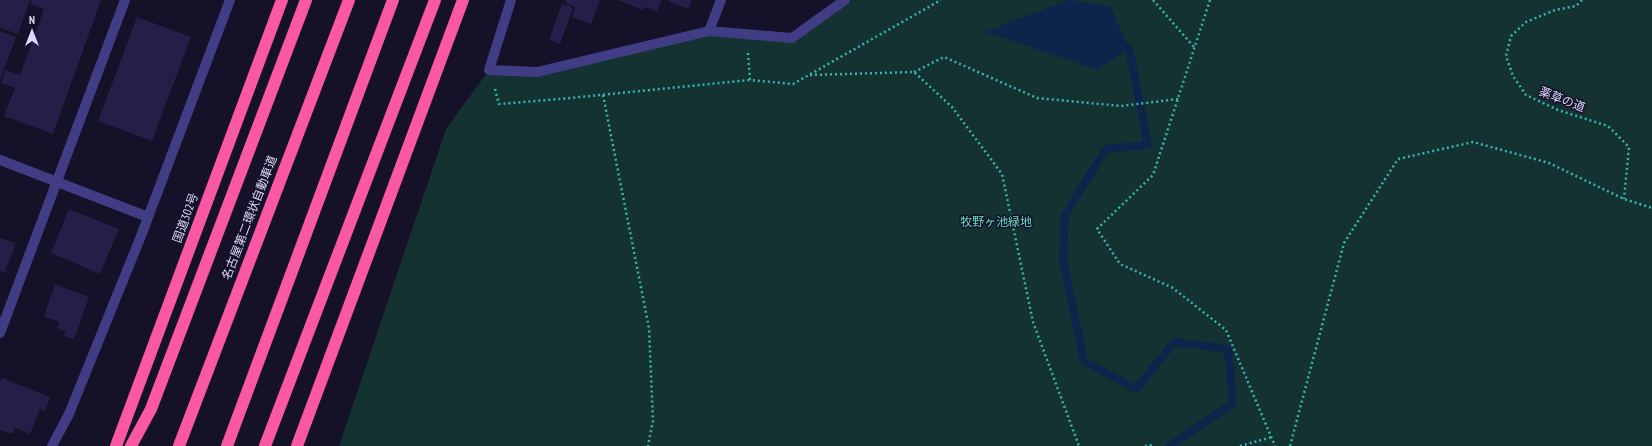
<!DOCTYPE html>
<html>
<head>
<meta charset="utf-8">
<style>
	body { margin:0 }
	#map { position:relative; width:1652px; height:446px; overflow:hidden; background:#151128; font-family:"PT Sans Narrow",sans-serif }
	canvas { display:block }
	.north { position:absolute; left:12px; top:12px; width:40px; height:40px; -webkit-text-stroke:3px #151128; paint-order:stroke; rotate:0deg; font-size:11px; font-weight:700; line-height:16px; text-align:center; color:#ddd9fe }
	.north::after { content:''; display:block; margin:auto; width:14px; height:18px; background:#ddd9fe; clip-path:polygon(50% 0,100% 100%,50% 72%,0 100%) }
</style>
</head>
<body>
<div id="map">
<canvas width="1652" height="446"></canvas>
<div class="north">N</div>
</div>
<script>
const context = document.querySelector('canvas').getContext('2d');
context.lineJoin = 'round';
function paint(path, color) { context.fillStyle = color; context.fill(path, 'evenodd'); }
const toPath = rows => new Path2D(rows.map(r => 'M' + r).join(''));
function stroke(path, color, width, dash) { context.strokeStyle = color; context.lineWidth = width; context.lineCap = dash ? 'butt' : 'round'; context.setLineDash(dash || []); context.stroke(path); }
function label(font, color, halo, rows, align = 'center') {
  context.font = font + ' "PT Sans Narrow","Noto Sans JP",sans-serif'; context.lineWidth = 3; context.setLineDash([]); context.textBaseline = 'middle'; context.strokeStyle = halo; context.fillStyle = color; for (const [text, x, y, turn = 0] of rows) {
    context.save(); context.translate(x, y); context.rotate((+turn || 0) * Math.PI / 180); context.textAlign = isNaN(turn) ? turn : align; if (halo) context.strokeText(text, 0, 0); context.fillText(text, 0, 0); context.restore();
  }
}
const green = toPath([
	[845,0,1652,0,1652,446,339,446,446,129,489,70,537,72,709,31,792,38]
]);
const water = toPath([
	[1068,0,1110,6,1129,48,1098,70,985,32]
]);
const stream = toPath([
	[1129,48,1148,145,1106,149,1065,215,1063,260,1084,361,1136,389,1174,342,1228,349,1233,403,1170,446]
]);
const building = toPath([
	[0,0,30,0,18,34,0,28],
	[32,0,101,0,53,134,4,116,15,88,1,83,5,70,20,75,44,9,30,4],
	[566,0,600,0,591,24,572,17,575,7,565,3],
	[618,0,662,0,657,12,645,7,643,10],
	[669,0,692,0,688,9,669,2],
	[562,3,573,8,560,44,549,40],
	[137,17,191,37,152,141,98,121],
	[0,31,16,37,0,80],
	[69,209,119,229,100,274,51,253],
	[0,238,16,243,5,272,0,271],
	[55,284,89,297,74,339,64,336,66,332,57,328,59,322,44,316],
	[2,378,50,397,45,411,40,409,30,434,15,428,12,434,0,430,0,382]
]);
const path = toPath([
	[1153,0,1194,47],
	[1210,0,1153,175,1097,229,1120,264,1173,288,1226,330,1275,446],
	[1582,0,1576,6,1555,10,1526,22,1511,36,1506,56,1513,76,1526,95,1558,110,1608,126,1629,147,1624,199],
	[748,53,750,80,793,84,941,0],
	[914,72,944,57,1037,98,1121,106,1178,99],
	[810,75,914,72,952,107,1002,174,1033,322,1079,446],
	[495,89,499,104,571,98,750,80],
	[603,95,649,328,653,421,648,446],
	[1145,446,1150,445,1152,446],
	[1240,446,1272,437],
	[1290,446,1344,243,1398,159,1473,142,1549,163,1624,199,1652,208]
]);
const street = toPath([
	[511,0,489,70,537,72,709,31,792,38,845,0],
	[709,31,721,0],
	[0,160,148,217],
	[0,333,125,0],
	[52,446,69,414,141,236,230,0]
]);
const highway = toPath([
	[116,446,282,0],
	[131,446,151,409,306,0],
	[179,446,349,0],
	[227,446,393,0],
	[265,446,435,0],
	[297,446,463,0]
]);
const streetNames = [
	["薬草の道",1562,100,21],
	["国道302号",186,218,-70],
	["名古屋第二環状自動車道",250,218,-69]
];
const parkNames = [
	["牧野ヶ池緑地",996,223]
];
paint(green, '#143231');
paint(water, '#0e244a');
stroke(stream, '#0e244a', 8);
paint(building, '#261d48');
stroke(path, '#34b7af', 2.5, [2, 3]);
stroke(street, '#403d85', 10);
stroke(highway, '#fa57a5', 12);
label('12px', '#ddd9fe', '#151128', streetNames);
label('12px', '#66ddbf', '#151128', parkNames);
</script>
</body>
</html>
